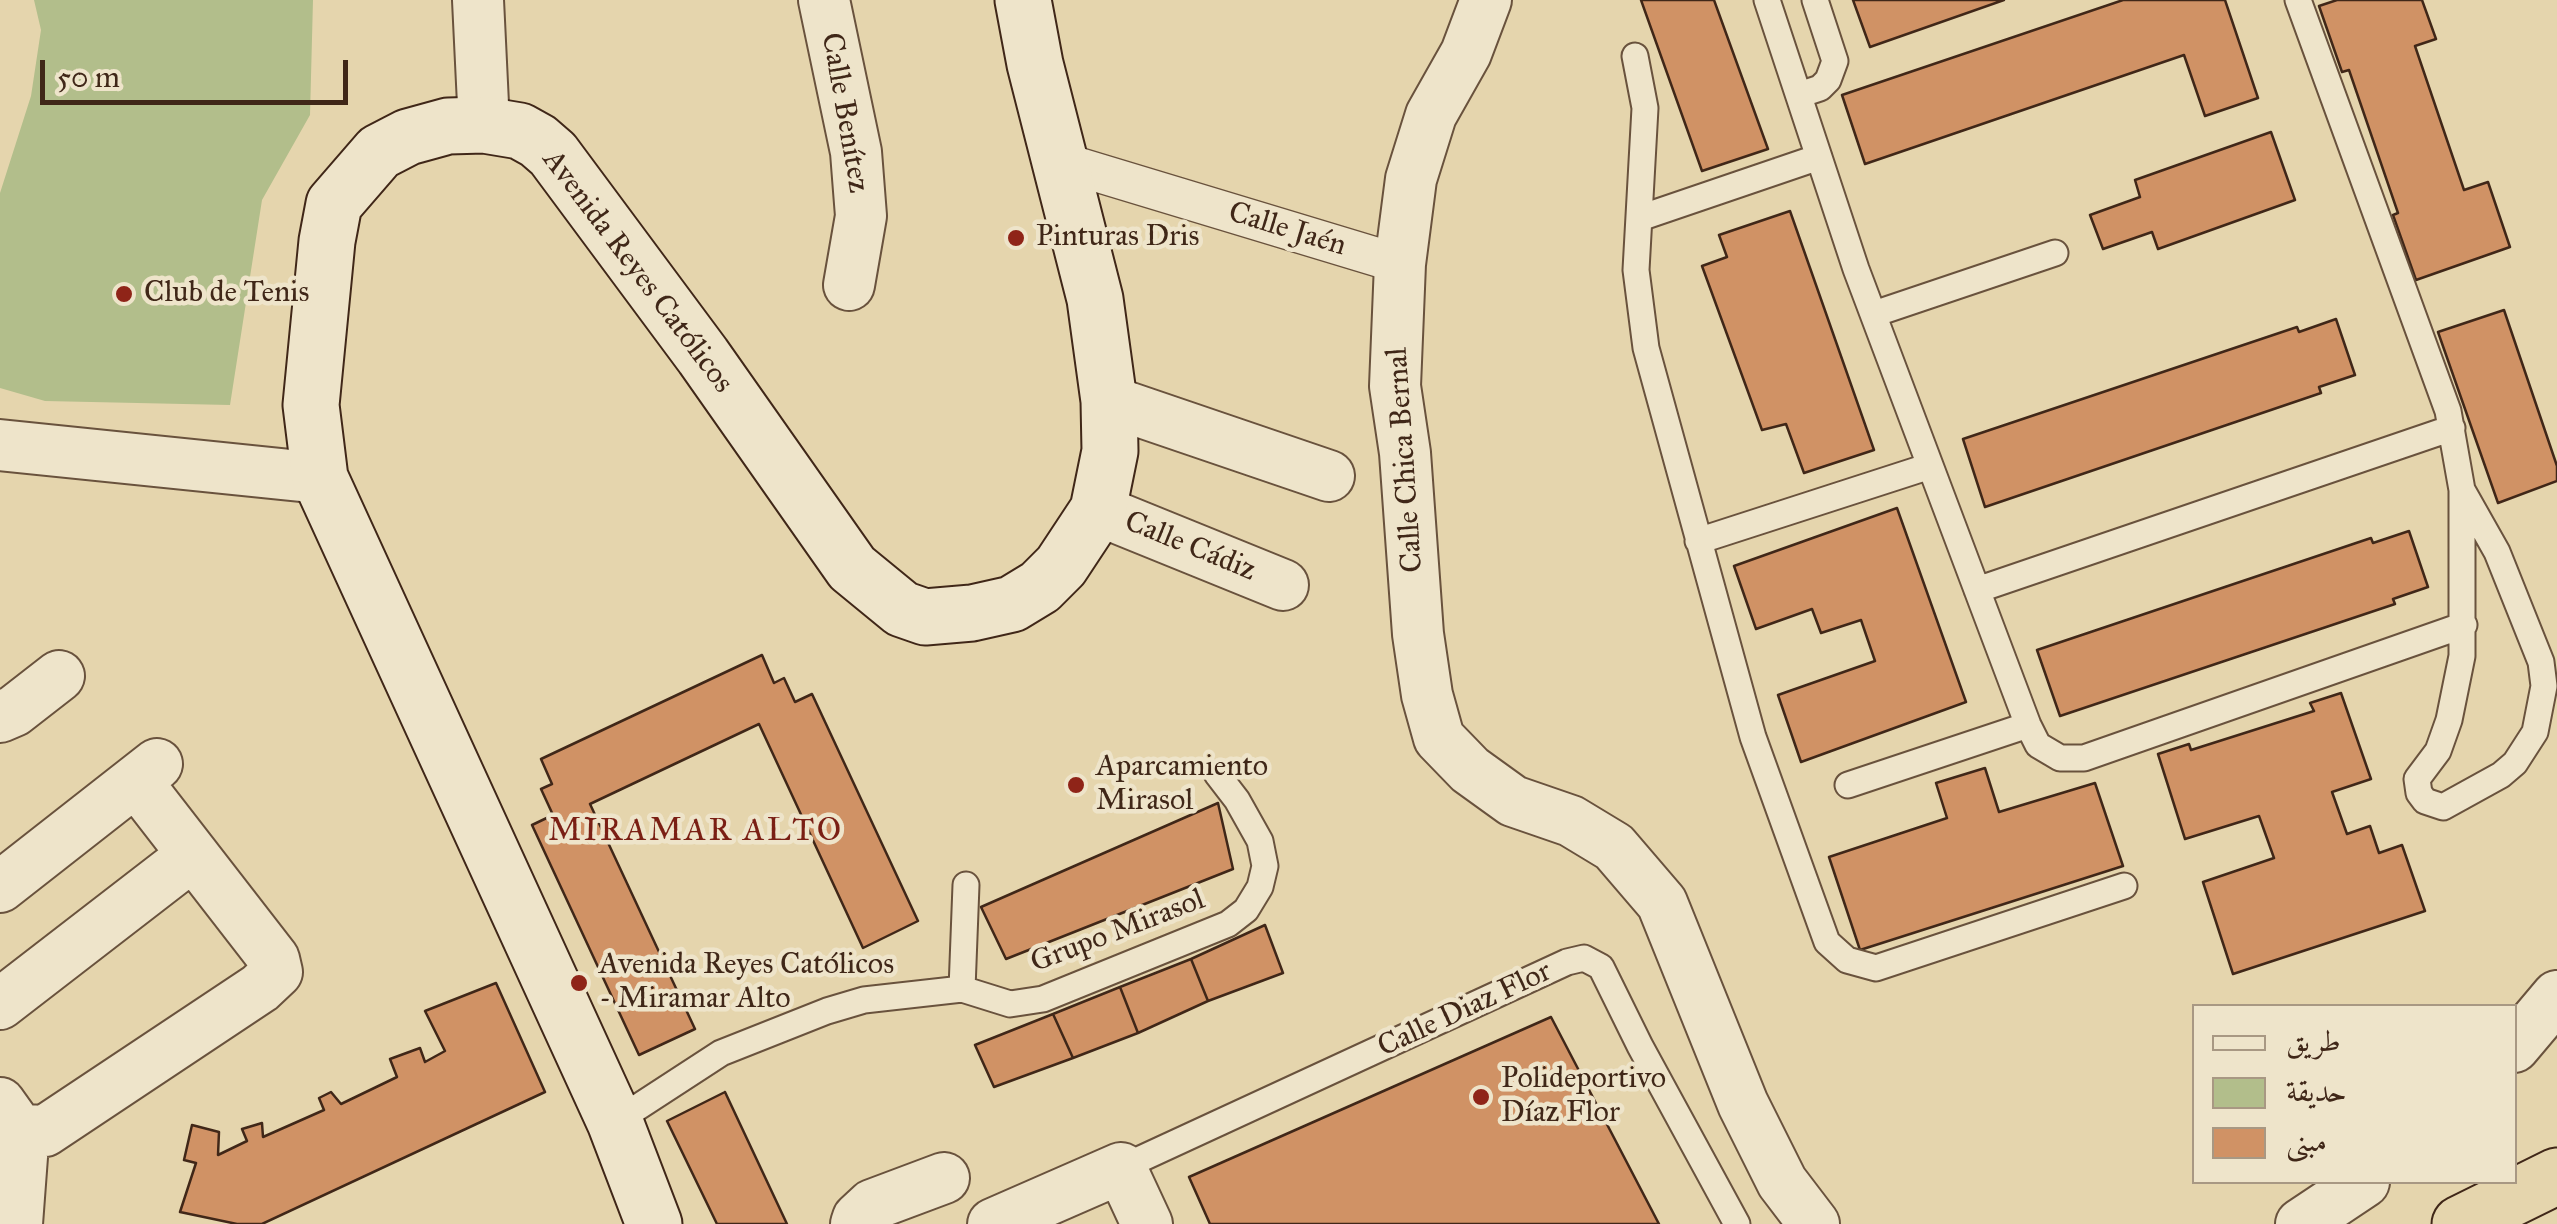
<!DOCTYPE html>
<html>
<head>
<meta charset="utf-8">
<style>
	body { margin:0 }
	#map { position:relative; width:2557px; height:1224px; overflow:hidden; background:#e5d5ad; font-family:"IM FELL Great Primer",Amiri,serif }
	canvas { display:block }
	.legend { position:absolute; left:2192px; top:1004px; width:325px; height:180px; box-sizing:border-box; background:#eee4ca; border:2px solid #a89883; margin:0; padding:12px 18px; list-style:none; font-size:30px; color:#402718 }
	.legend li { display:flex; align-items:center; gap:20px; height:50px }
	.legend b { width:50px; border:2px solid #a89883 }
	.scale { position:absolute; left:40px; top:60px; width:308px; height:45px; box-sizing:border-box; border:5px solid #402718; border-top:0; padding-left:12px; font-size:30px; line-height:35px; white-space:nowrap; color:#402718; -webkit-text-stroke:8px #eee4ca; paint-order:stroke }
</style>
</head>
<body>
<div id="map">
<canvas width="2557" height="1224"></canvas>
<ul class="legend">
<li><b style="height:12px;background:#eee4ca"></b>طريق</li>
<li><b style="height:28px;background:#b2be8b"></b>حديقة</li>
<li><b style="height:28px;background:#d09265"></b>مبنى</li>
</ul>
<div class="scale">50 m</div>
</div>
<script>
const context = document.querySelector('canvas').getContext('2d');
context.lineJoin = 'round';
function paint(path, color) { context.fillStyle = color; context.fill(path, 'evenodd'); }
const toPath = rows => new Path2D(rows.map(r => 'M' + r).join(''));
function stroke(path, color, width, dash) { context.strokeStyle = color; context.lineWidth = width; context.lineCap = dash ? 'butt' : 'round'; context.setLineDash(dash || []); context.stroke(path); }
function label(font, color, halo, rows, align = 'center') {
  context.font = font + ' "IM FELL Great Primer",serif'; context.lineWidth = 9; context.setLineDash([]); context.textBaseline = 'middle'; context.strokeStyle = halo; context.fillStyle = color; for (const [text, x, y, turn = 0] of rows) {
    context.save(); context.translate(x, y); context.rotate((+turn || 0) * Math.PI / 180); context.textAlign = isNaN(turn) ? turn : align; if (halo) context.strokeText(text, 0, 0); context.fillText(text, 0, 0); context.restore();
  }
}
const green = toPath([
	[34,0,313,0,310,115,262,200,230,405,45,401,0,388,0,193,31,96,41,30]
]);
const building = toPath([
	[1641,0,1714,0,1768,149,1702,171,1641,0],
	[1853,0,2004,0,1870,47,1853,0],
	[2123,0,2225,0,2258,98,2205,116,2184,55,1865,164,1842,95,2123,0],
	[2337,0,2422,0,2436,39,2415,46,2464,190,2488,182,2510,247,2416,280,2393,215,2398,213,2349,70,2342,72,2319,6,2337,0],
	[2271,132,2295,200,2158,249,2152,232,2103,249,2090,215,2140,197,2135,180,2271,132],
	[1790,211,1874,450,1804,473,1786,424,1762,430,1702,266,1727,257,1719,235,1790,211],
	[2504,310,2557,466,2557,481,2498,503,2438,332,2504,310],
	[2336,319,2355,375,2319,387,2321,393,1985,507,1963,439,2297,327,2299,332,2336,319],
	[1897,508,1966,702,1801,762,1778,695,1875,661,1861,620,1821,633,1812,609,1756,629,1734,566,1897,508],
	[2409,531,2428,587,2393,599,2395,604,2060,716,2037,650,2371,538,2373,543,2409,531],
	[762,655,774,683,784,678,795,702,812,694,918,921,863,948,759,724,590,804,695,1029,639,1055,532,825,553,815,541,789,552,784,541,759,762,655],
	[2341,693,2371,779,2332,792,2347,834,2370,826,2379,853,2402,845,2425,911,2233,974,2203,882,2274,858,2259,816,2185,839,2158,754,2189,744,2191,750,2314,711,2310,703,2341,693],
	[1985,768,1999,812,2095,783,2123,866,1860,950,1829,857,1947,818,1936,783,1985,768],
	[1218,803,1233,869,1006,959,981,907,1218,803],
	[1265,925,1283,973,1208,1001,1191,959,1265,925],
	[1191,959,1208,1001,1138,1033,1120,987,1191,959],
	[496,983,545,1092,262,1224,237,1224,180,1212,196,1163,184,1160,192,1125,219,1132,218,1155,247,1141,242,1129,262,1123,263,1137,324,1110,319,1098,331,1092,341,1104,397,1077,390,1059,420,1048,425,1062,445,1051,425,1011,496,983],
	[1120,987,1138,1033,1073,1058,1053,1014,1120,987],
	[1053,1014,1073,1058,994,1087,975,1045,1053,1014],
	[1551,1017,1659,1224,1210,1224,1189,1177,1551,1017],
	[725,1092,787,1224,717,1224,667,1121,725,1092]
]);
const service = toPath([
	[1767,0,1856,269,2028,725,2038,745,2060,758,2084,758,2464,625],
	[2298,0,2448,411,2462,490],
	[1635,56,1645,108,1636,270,1646,348,1753,737,1827,942,1847,960,1876,968,2124,886],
	[1799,95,1820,88,1828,80,1835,61,1815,0],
	[1640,218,1819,157],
	[1874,314,2055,253],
	[2462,490,2497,552,2541,662,2544,686,2535,732,2515,763,2501,775,2443,807,2425,801,2419,793,2417,779,2438,751,2449,720,2462,656,2462,490],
	[1698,541,1930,466],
	[1977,590,2452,428],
	[1848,785,2028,725],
	[966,885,962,989,1010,1004,1043,999,1228,924,1246,910,1260,887,1265,866,1260,841,1237,800,1217,774],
	[615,1122,721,1053,827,1011,864,1000,962,989],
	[1121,1168,1567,962,1584,958,1601,967,1640,1046,1737,1224]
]);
const pedestrian = toPath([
	[1059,161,1400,264]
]);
const minor = toPath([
	[478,0,484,125],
	[824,0,856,152,861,216,849,285],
	[1486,0,1466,53,1431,115,1411,179,1400,264,1395,386,1405,453,1418,634,1427,695,1439,738,1470,770,1513,801,1571,821,1614,847,1662,903,1743,1104,1782,1182,1814,1224],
	[1109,401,1329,476],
	[0,445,320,478],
	[1098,510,1283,585],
	[0,717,14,711,59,676],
	[0,887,157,764],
	[0,1004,193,855],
	[2514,1047,2557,996],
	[0,1103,15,1124,24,1130,45,1131,260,988,277,972,274,959,136,781],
	[17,1224,24,1130],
	[856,1224,858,1218,872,1205,944,1178],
	[993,1224,1121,1168,1147,1224],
	[2301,1224,2364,1182]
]);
const secondary = toPath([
	[654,1224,615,1122,320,478,311,405,327,241,334,204,379,152,408,137,448,126,484,125,520,131,538,141,553,154,703,356,852,568,902,609,925,617,972,613,1012,604,1040,587,1061,566,1098,510,1110,451,1109,401,1095,299,1035,64,1023,0]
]);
const trunk = toPath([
	[2460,1224,2557,1176]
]);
const markers = [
	[1016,238,10,"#8f2418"],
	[124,294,10,"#8f2418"],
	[1076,785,10,"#8f2418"],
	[579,983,10,"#8f2418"],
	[1481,1097,10,"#8f2418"]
];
const streetNames = [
	["Calle Benítez",844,113,80],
	["Calle Jaén",1287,230,17],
	["Avenida Reyes Católicos",637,272,53],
	["Calle Chica Bernal",1406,460,-94],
	["Calle Cádiz",1190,547,22],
	["Grupo Mirasol",1118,932,-21],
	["Calle Diaz Flor",1465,1010,-25]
];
const poiNames = [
	["Pinturas Dris",1036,238],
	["Club de Tenis",144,294],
	["Aparcamiento",1096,768],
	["Mirasol",1096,802],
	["Avenida Reyes Católicos",599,966],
	["- Miramar Alto",599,1000],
	["Polideportivo",1501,1080],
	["Díaz Flor",1501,1114]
];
const neighbourhoodNames = [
	["MIRAMAR ALTO",696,832]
];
paint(green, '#b2be8b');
paint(building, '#d09265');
stroke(building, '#402718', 2.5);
stroke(service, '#69523d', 29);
stroke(pedestrian, '#69523d', 41);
stroke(minor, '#69523d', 54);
stroke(secondary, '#402718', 59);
stroke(trunk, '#402718', 59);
stroke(service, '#eee4ca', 25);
stroke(pedestrian, '#eee4ca', 38);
stroke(minor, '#eee4ca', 50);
stroke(secondary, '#eee4ca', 55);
stroke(trunk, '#e5d5ad', 55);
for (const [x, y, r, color] of markers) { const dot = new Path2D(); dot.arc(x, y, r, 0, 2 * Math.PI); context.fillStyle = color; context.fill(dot); stroke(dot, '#eee4ca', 4); }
label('30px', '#402718', '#eee4ca', streetNames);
label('30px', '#402718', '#eee4ca', poiNames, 'left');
context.letterSpacing = '2.5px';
label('32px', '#7a1f14', '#eee4ca', neighbourhoodNames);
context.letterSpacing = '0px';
</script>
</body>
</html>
